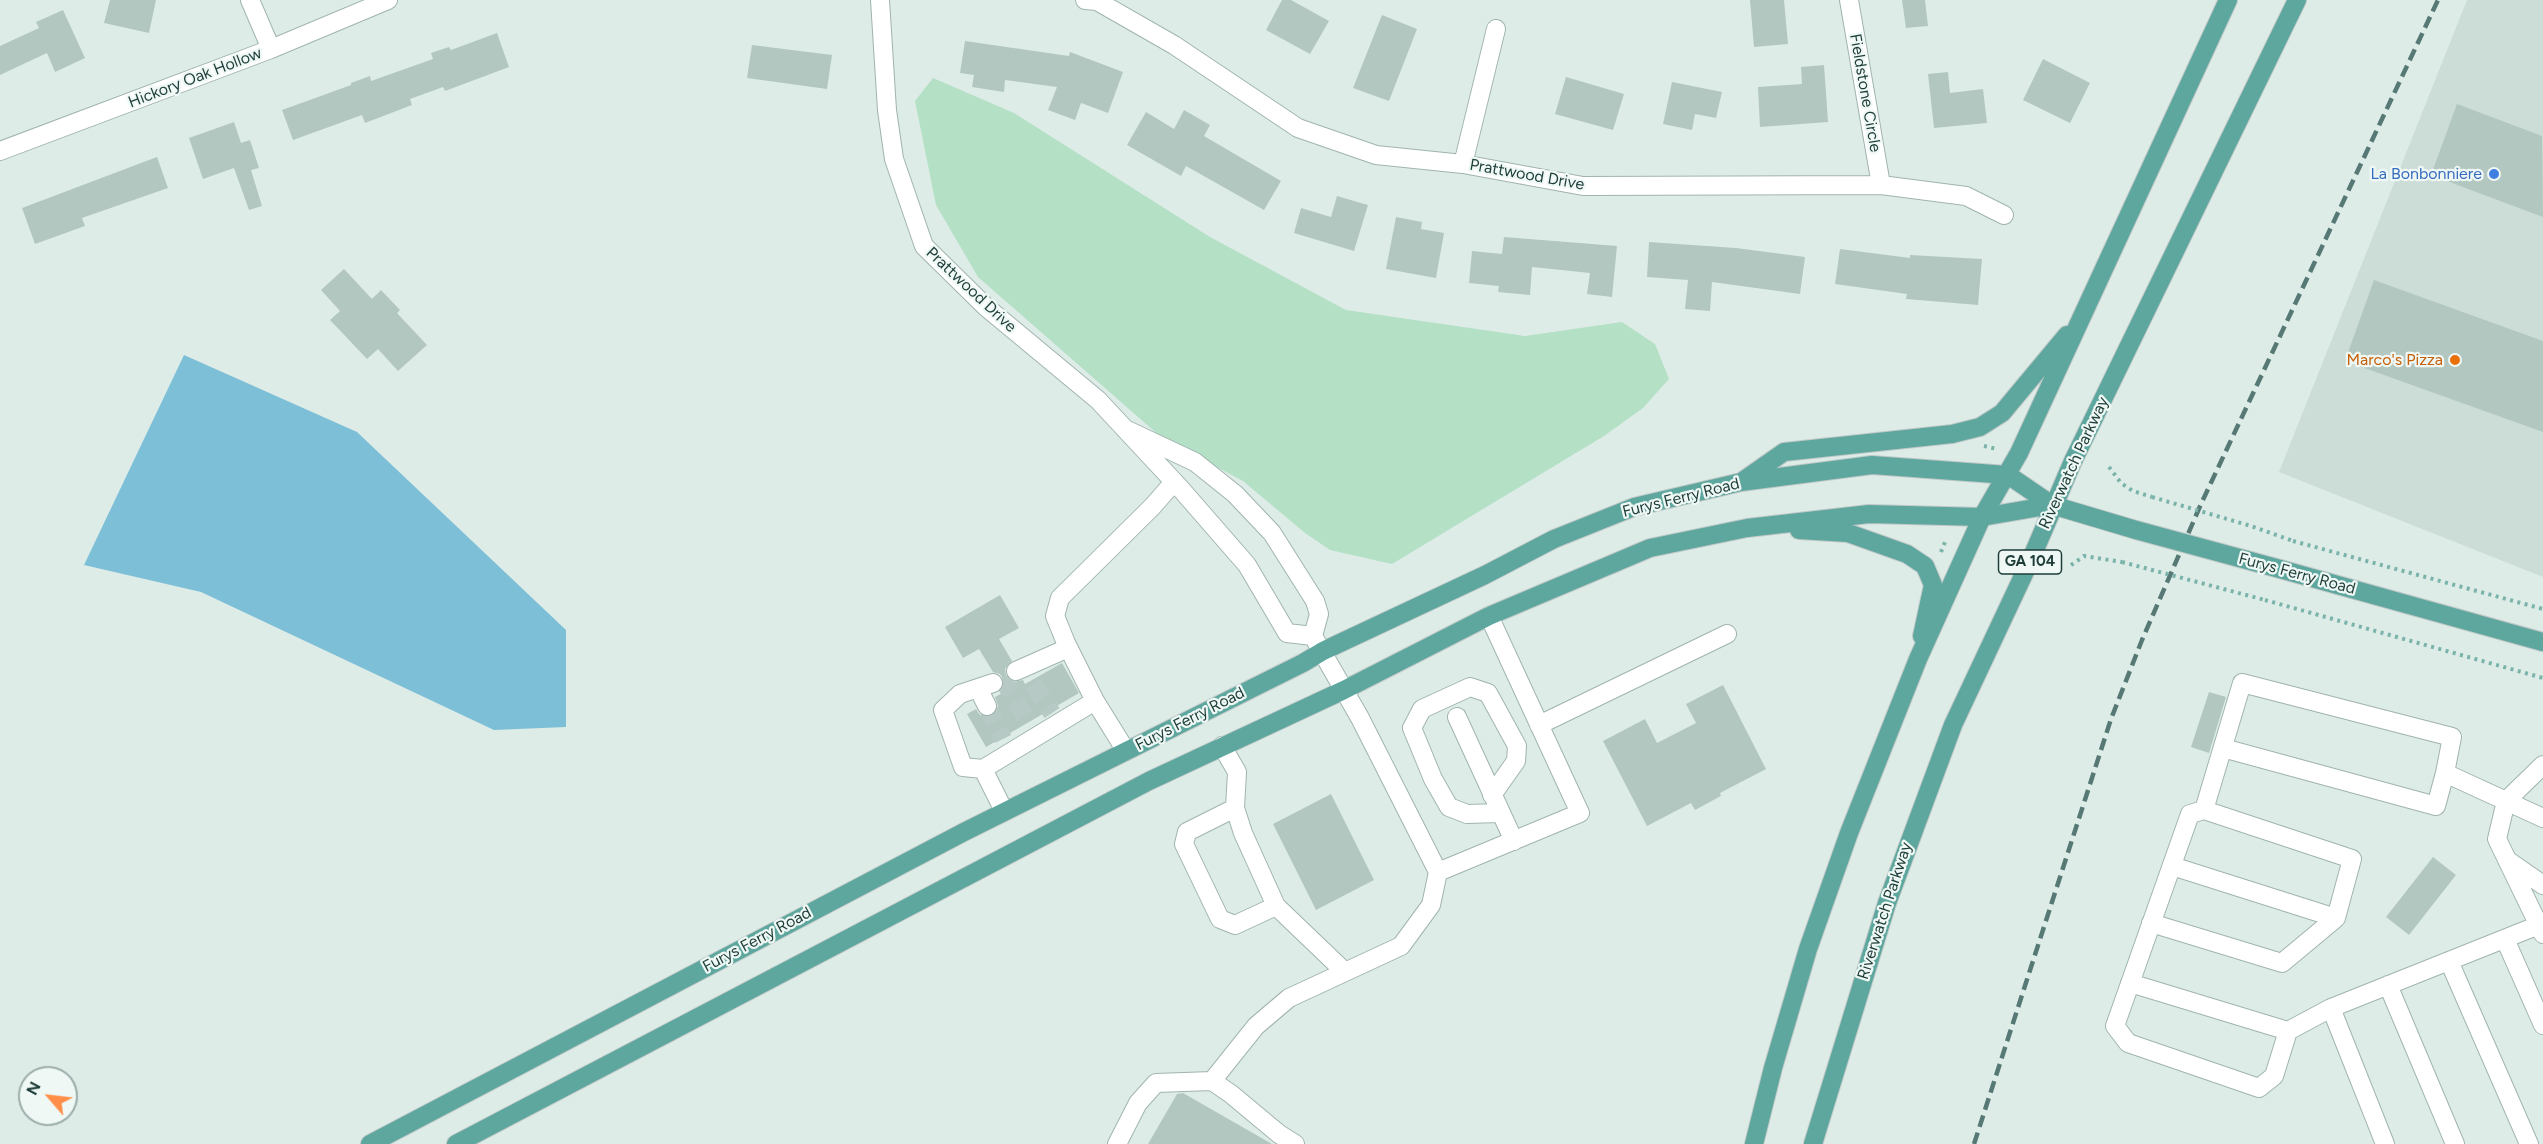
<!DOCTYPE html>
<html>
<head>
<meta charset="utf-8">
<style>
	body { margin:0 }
	#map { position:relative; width:2543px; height:1144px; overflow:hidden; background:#deece7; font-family:Figtree,sans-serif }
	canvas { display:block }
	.north { position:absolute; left:18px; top:1066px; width:60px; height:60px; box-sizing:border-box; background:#eff8f5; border:2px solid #9badaa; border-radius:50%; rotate:298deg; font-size:16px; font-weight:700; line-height:24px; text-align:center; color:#1d3d39 }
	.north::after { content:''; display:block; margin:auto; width:21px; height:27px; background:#ff8e49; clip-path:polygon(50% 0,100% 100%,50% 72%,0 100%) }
</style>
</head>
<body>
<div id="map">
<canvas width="2543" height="1144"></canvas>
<div class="north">N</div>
</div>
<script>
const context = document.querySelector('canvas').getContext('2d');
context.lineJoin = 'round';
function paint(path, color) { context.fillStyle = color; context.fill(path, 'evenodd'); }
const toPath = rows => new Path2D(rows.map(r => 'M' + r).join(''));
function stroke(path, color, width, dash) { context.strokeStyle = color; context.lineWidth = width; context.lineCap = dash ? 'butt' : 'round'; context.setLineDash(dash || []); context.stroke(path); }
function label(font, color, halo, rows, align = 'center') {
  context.font = font + ' Figtree,sans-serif'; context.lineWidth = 4.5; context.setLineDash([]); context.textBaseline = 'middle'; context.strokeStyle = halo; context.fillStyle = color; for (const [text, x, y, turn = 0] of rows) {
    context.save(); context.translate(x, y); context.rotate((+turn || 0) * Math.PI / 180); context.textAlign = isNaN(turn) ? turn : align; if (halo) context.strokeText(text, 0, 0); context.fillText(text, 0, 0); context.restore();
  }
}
const built = toPath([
	[2467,0,2543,0,2543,577,2279,472]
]);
const green = toPath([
	[933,78,1014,113,1210,237,1346,310,1525,336,1622,322,1655,344,1669,379,1643,408,1604,436,1392,564,1330,550,1305,533,1243,481,1161,437,978,277,936,205,915,101]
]);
const water = toPath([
	[184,355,357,432,566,630,566,727,494,730,201,592,84,565]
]);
const building = toPath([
	[110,0,156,0,149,33,104,23],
	[1282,0,1291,0,1329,21,1310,54,1266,30],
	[1750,0,1784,0,1788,44,1754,47],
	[1902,0,1925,0,1928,26,1906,28],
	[63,10,85,58,55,72,47,53,0,75,0,46,39,28,36,22],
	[1382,15,1417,29,1389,101,1353,88],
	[497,33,509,67,445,91,443,87,410,99,412,105,365,123,362,115,293,140,282,110,351,85,351,83,370,76,371,81,433,59,431,53,449,47,451,50],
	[965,41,1069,56,1070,52,1123,72,1108,113,1081,103,1075,120,1048,110,1057,87,1005,80,1004,92,972,87,974,75,960,73],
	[752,45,832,55,827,89,747,78],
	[2043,59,2090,83,2070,123,2023,100],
	[1824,65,1828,122,1760,127,1758,87,1802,84,1801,67],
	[1948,72,1950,93,1983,89,1987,123,1934,128,1928,74],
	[1566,77,1624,94,1613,130,1555,114],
	[1672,82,1722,92,1716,118,1695,114,1692,130,1663,124],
	[2457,104,2542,136,2543,217,2431,175],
	[1184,110,1210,125,1204,136,1281,181,1264,210,1186,166,1181,176,1127,145,1146,112,1174,129],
	[234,122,241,143,250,140,259,168,251,170,262,206,249,210,234,168,203,179,189,138],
	[157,157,168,188,82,218,85,226,35,244,22,208],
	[1337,196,1368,205,1354,251,1294,233,1301,208,1331,217],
	[1396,217,1422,222,1421,229,1444,233,1436,278,1386,269],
	[1504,237,1617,246,1612,297,1587,294,1590,273,1532,267,1530,295,1498,292,1499,286,1469,283,1472,251,1502,254],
	[1649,242,1736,248,1805,257,1800,294,1712,282,1710,311,1685,309,1688,280,1647,277],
	[1840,249,1910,258,1910,255,1982,259,1978,305,1906,299,1907,294,1835,284],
	[344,269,372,299,381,290,400,310,397,313,427,345,398,371,378,349,367,359,330,320,340,311,321,290],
	[2374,280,2543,341,2543,432,2345,361],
	[1000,595,1019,628,999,639,1012,661,1005,669,1006,676,1014,682,1023,680,1025,684,1062,663,1079,693,986,747,967,714,976,709,980,715,986,717,996,713,998,706,995,697,1004,692,1003,679,1000,674,993,672,979,649,963,658,945,627],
	[1723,685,1766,769,1720,793,1721,796,1695,810,1691,803,1647,826,1603,741,1645,719,1657,743,1696,723,1686,704],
	[2209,692,2226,697,2209,753,2191,747],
	[1331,794,1374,880,1316,910,1273,824],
	[2433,857,2456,875,2409,935,2386,917],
	[1183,1093,1272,1144,1148,1144,1177,1094]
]);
const minorTunnel = toPath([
	[1002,678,1029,724],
	[1033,684,1052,713],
	[987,706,1003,739]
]);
const path = toPath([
	[1984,446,1997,449],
	[2109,467,2121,483,2133,491,2152,497],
	[2293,541,2543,609],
	[1941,552,1945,542],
	[2071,565,2084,556,2122,562],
	[2265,600,2543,678]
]);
const minor = toPath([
	[250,0,271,49],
	[880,0,887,110,894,159,924,246,986,307,1098,400,1180,488,1247,565,1287,633,1313,636],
	[1085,0,1097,1,1174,45,1298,128,1376,155,1463,164,1583,186,1881,185,1966,196,2004,215],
	[1849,0,1881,185],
	[0,151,271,49,388,0],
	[1463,164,1496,29],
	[1125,429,1195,462,1235,494,1272,533,1315,601,1319,614,1313,636,1360,718,1438,872,1431,905,1401,946,1289,998,1256,1026,1212,1081],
	[1016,671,1068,648],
	[993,683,960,694,943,710,963,767,983,769,1095,701,1066,643,1055,616,1060,598,1152,507,1174,482],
	[978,688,987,706],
	[1095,701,1126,751],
	[1457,717,1514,841],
	[1539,725,1727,634],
	[1222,746,1237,772,1235,808,1187,832,1184,844,1220,919,1235,925,1276,906,1345,972],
	[2223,748,2436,806,2445,773],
	[2543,765,2506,801,2497,839,2543,934],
	[983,769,1004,811],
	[1492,795,1516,761,1517,746,1488,693,1470,687,1422,709,1412,728,1433,779,1449,807,1467,814,1499,813],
	[1235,808,1243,833,1276,906],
	[2507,860,2543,885],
	[2172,866,2336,918],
	[1438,872,1580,813,1489,616],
	[2151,923,2282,963,2336,918,2352,859,2204,810],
	[2505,939,2543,1025],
	[2449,961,2529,1144],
	[2130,983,2288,1031],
	[2388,985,2455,1144],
	[2331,1008,2539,925],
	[1117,1144,1138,1103,1156,1083,1212,1081,1231,1094,1279,1134,1295,1144],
	[2385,1144,2331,1008,2288,1031,2274,1076,2259,1088,2128,1043,2115,1026,2190,814,2204,810,2242,683,2452,737,2445,773,2543,818]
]);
const major = toPath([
	[1744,480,1784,452,1952,434,1980,427,2002,413,2067,335],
	[1799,530,1848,533,1907,554,1925,566,1933,585,1922,636],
	[2280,569,2543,642],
	[370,1144,964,832,1303,663,1323,651,1485,575,1554,539,1634,507,1741,482,1872,465,2008,475,2052,505,2136,530],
	[456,1144,1149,781,1344,690,1489,616,1650,548,1747,528,1869,514,1982,517,2052,505],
	[1754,1144,1773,1068,1808,949,1849,833,1918,659,1982,517,2019,453,2228,0],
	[1813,1144,1887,903,1953,725,2031,559,2073,461,2297,0]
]);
const rail = toPath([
	[1974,1144,2111,719,2142,640,2201,504,2438,0]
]);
const pathBridge = toPath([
	[2152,497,2251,526,2293,541],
	[2122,562,2265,600]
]);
const majorBridge = toPath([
	[2136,530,2280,569]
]);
const markers = [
	[2494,174,6,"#3f7fe0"],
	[2455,360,6,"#e8710a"]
];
const shields = [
	[2030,562,63]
];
const shieldNames = [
	["GA 104",2030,562]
];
const streetNames = [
	["Hickory Oak Hollow",195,78,-21],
	["Fieldstone Circle",1865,93,80],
	["Prattwood Drive",1527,175,10],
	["Prattwood Drive",971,290,43],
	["Riverwatch Parkway",2074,463,-65],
	["Furys Ferry Road",1681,498,-14],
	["Furys Ferry Road",2297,574,15],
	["Furys Ferry Road",1190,719,-27],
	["Riverwatch Parkway",1885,911,-72],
	["Furys Ferry Road",757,940,-28]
];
const shopNames = [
	["La Bonbonniere",2482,174]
];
const foodNames = [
	["Marco's Pizza",2443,360]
];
paint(built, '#ccdcd7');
paint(green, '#b4e0c6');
paint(water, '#7ebfd8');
paint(building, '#b3c7c1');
stroke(minorTunnel, '#b7c9c4', 18, [18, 9]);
stroke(minor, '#a0b4af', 20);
stroke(major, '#c0c9c8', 20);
stroke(path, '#7ab3a9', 4, [3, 4.5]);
stroke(minor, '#fff', 18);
stroke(major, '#5da79e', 18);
stroke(rail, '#577975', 4.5, [12, 6]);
stroke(majorBridge, '#c0c9c8', 20, []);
stroke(pathBridge, '#7ab3a9', 4, [3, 4.5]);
stroke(majorBridge, '#5da79e', 18);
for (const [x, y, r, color] of markers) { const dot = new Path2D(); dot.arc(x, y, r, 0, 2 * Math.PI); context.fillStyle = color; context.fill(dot); stroke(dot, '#eff8f5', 2); }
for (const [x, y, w] of shields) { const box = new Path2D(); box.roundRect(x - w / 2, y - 12, w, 24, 4.5); context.fillStyle = '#eff8f5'; context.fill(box); stroke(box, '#1d3d39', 1.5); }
label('bold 15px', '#1d3d39', null, shieldNames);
label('16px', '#1d3d39', '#eff8f5', streetNames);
label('16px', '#366cbe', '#eff8f5', shopNames, 'right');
label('16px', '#c56008', '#eff8f5', foodNames, 'right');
</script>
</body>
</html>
